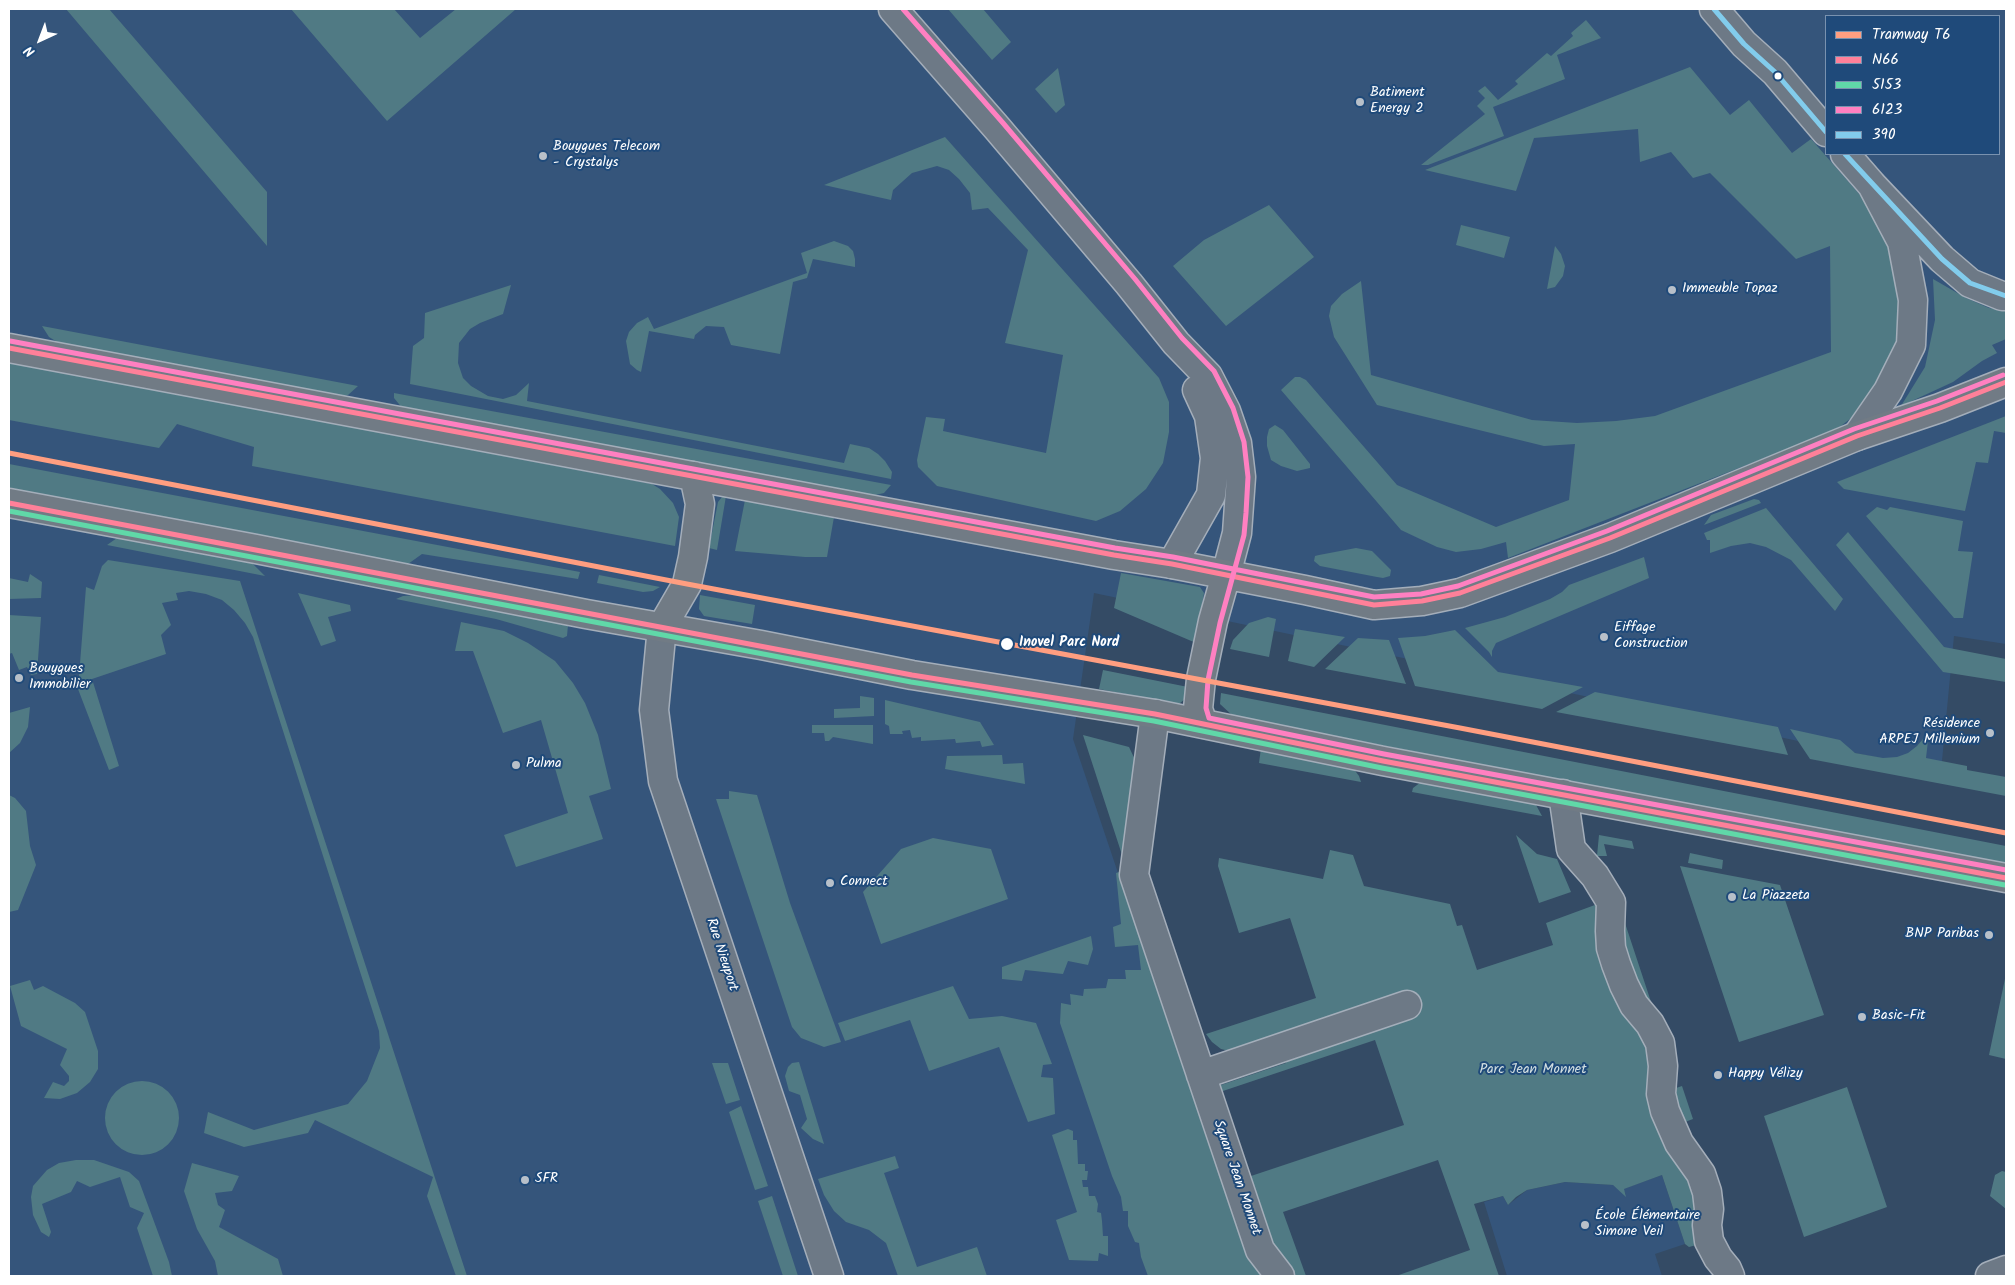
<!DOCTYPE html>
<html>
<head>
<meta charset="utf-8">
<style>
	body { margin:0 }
	#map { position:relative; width:2015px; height:1285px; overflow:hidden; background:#344b65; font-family:Kalam,sans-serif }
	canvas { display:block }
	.frame { position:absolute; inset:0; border:10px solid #fff; pointer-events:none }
	.legend { position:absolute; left:1825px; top:15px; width:175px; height:140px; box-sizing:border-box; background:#1f4a7a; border:1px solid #7992af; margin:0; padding:6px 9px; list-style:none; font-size:15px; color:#fff }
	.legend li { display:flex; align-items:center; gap:10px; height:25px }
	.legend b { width:25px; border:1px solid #7992af }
	.north { position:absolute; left:15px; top:15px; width:50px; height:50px; -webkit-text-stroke:4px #1f4a7a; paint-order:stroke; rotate:223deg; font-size:14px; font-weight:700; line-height:20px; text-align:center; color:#fff }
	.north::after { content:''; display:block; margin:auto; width:18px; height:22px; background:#fff; clip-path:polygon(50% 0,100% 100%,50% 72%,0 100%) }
</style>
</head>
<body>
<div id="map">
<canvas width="2015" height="1285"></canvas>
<div class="frame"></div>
<ul class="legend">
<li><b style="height:6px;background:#ff9e80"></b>Tramway T6</li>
<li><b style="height:6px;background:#ff8099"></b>N66</li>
<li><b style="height:6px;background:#60d8a8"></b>5153</li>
<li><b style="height:6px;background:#ff80c1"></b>6123</li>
<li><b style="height:6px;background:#82ccec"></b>390</li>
</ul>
<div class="north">N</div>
</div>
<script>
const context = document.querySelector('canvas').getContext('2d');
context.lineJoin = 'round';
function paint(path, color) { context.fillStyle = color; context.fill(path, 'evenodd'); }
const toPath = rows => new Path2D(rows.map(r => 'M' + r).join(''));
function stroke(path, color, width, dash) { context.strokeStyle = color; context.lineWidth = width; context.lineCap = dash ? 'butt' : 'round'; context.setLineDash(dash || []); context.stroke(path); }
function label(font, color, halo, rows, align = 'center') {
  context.font = font + ' Kalam,sans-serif'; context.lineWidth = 4; context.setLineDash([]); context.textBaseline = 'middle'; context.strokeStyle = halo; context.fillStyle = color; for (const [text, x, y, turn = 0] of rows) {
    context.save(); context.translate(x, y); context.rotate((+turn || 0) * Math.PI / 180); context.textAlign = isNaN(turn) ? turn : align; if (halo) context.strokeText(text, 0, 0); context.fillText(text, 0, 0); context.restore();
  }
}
const built = toPath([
	[9,9,2006,9,2006,644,1954,636,1941,771,1094,593,1073,739,1247,1257,1261,1276,9,1276],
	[1826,16,1999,16,1999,154,1826,154],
	[1662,1175,1685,1244,1655,1254,1662,1276,1507,1276,1484,1202,1503,1196,1508,1205,1527,1190,1565,1182,1613,1185,1626,1195,1623,1189]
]);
const green = toPath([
	[66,9,109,9,267,192,267,246],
	[291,9,394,9,420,38,456,9,516,9,387,121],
	[948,9,983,9,1011,42,992,60],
	[1586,20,1601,38,1557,55,1565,79,1493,107,1504,136,1428,165,1421,165,1485,114,1477,106,1485,98,1478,91,1485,86,1498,100,1518,84,1515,81,1547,53,1551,56,1573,36,1571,33],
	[1690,67,1730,115,1749,100,1792,153,1811,139,1861,196,1882,225,1899,262,1905,305,1895,354,1860,411,1841,426,1821,436,1508,558,1506,542,1481,549,1456,552,1437,547,1401,530,1281,390,1295,377,1300,377,1306,380,1397,485,1496,527,1569,500,1575,444,1544,446,1377,405,1334,337,1329,316,1331,306,1342,294,1361,281,1371,375,1532,420,1577,423,1616,421,1655,416,1831,352,1830,246,1796,259,1710,173,1693,178,1671,152,1640,162,1638,129,1534,138,1516,191,1425,170],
	[1058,68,1065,105,1056,113,1035,89],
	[945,137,1159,378,1169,402,1169,432,1163,463,1146,489,1120,511,1096,521,937,486,918,467,917,460,926,417,945,419,943,431,1046,453,1063,355,1005,343,1028,250,988,208,972,210,970,193,959,179,949,170,937,166,912,173,893,190,891,200,824,185],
	[1269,205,1314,257,1226,326,1173,266,1204,240],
	[1461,225,1510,237,1504,258,1456,245],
	[834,241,848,246,853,251,855,259,855,267,813,259,807,278,793,282,780,354,731,345,724,327,706,326,695,335,694,339,649,331,641,372,637,370,630,364,626,341,629,332,637,323,648,317,654,329,807,273,801,253],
	[1555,246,1561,254,1565,266,1563,276,1555,287,1547,289],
	[1933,279,1966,298,1989,308,2006,310,2006,339,1992,345,1997,353,1982,361,1953,382,1901,406,1925,367,1935,320],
	[511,285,503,314,480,323,470,329,459,343,458,363,463,378,471,386,488,396,503,399,516,395,529,383,527,401,844,463,850,444,869,448,878,454,885,461,892,472,891,479,410,384,413,346,424,338,425,313],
	[42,326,358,386,348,395,342,397,64,346,49,337],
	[9,362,652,484,660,489,673,503,679,517,675,546,252,466,254,447,177,424,159,448,9,420],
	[394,393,891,485,884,493,867,497,403,409,394,398],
	[2006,416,2006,433,1994,431,1988,463,1976,462,1965,511,1844,489,1837,482],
	[1275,425,1283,430,1310,464,1310,468,1297,471,1281,466,1271,460,1267,446,1267,437,1269,429],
	[9,464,580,572,578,579,422,554,408,564,9,489],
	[726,496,717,550,709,548,718,502,722,497],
	[1754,499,1759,500,1761,503,1704,525,1711,515],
	[745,500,834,517,827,557,805,557,735,551],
	[1877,507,1887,510,1890,507,1963,521,1958,551,1973,552,1963,618,1954,618,1866,516],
	[1766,508,1843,599,1835,611,1791,560,1766,547,1750,543,1731,546,1710,553,1710,540,1707,540,1704,533],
	[1848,532,1944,647,2006,659,2006,682,1943,672,1836,545],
	[123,537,250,561,265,576,107,545,117,538],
	[1356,548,1372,551,1391,570,1390,576,1383,578,1377,577,1320,566,1314,561,1315,556,1319,555],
	[1644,557,1649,578,1496,643,1492,651,1492,657,1489,652,1465,628,1505,617,1550,599,1562,592,1569,585],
	[108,560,240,581,467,1276,456,1276,427,1196,433,1177,315,1120,308,1133,244,1147,204,1133,208,1112,254,1130,348,1104,367,1081,380,1048,379,1031,253,637,245,623,234,610,222,600,206,594,189,591,176,593,178,600,162,603,171,625,161,635,166,654,92,679,119,766,109,770,78,689,86,587,94,590,102,566],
	[1121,573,1200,587,1204,593,1196,643,1114,608],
	[30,574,42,582,41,598,9,599,9,578,28,582],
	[599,575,660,587,653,591,643,592,597,583],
	[298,593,350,605,351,611,328,617,336,641,321,646],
	[420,595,481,605,568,625,567,636,563,638,496,619,396,599,403,596],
	[700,595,755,605,752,624,704,616,699,609],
	[9,615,41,617,37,674,31,675,27,667,19,670,12,653,9,654],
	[1268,617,1276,619,1269,657,1230,649,1233,640,1249,623],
	[461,622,504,631,528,643,555,661,573,683,585,703,598,735,611,789,589,796,603,839,516,867,504,835,568,813,541,720,503,733,473,651,455,651],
	[1295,629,1345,637,1314,667,1288,661],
	[1455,630,1498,672,1583,687,1542,709,1415,686,1398,638,1425,636],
	[1358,638,1389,640,1406,684,1325,669],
	[1103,670,1188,687,1186,698,1179,704,1176,704,1099,689],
	[1595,692,1778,727,1788,755,1556,712],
	[1221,693,2006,846,2006,868,1233,716,1220,704],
	[860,696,874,698,874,716,834,718,834,709,860,708],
	[885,700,980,722,994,745,982,747,980,741,956,743,955,739,921,741,921,737,912,738,910,730,902,731,903,734,890,734,889,726,885,724],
	[30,707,28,727,20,743,9,753,9,713],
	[812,725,873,725,873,744,833,737,829,741,825,741,824,733,812,733],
	[1790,729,1840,740,1855,753,1883,758,1897,757,1908,753,1917,746,1929,732,1926,758,1967,766,1967,770,2006,777,2006,796,1810,759],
	[1083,735,1129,747,1139,768,1124,861],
	[1261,748,1353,768,1359,776,1361,782,1259,763],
	[1002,755,1003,764,1023,763,1025,784,945,769,947,756],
	[1421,782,1531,801,1536,805,1542,816,1412,792,1413,788],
	[729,791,757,795,790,903,841,1042,824,1047,801,1038,792,1027,716,799,729,799],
	[9,795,15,798,26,811,30,846,36,865,18,910,9,912],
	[1516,835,1537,854,1557,859,1571,892,1539,903],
	[1599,835,1632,841,1634,849,1604,844,1607,856,1597,856],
	[933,838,991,849,1008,899,881,944,863,892,901,849],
	[1330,850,1353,855,1364,886,1450,904,1457,926,1462,925,1477,970,1553,945,1546,923,1603,902,1696,1177,1704,1243,1689,1247,1685,1244,1662,1175,1624,1189,1626,1197,1613,1185,1565,1182,1527,1190,1516,1197,1508,1205,1503,1196,1474,1204,1499,1276,1396,1276,1470,1250,1438,1160,1283,1212,1306,1276,1293,1276,1273,1250,1248,1177,1404,1125,1375,1040,1220,1092,1218,1086,1286,1063,1288,1053,1233,1052,1221,1049,1212,1042,1206,1034,1316,998,1290,918,1239,933,1218,866,1219,858,1323,879],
	[1690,853,1723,860,1722,869,1688,863],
	[1680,866,1780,885,1824,1015,1739,1042],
	[1125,870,1270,1276,1148,1276,1141,1257,1139,1243,1135,1242,1128,1226,1128,1211,1123,1211,1121,1197,1112,1176,1060,1023,1061,1003,1071,1005,1070,994,1083,996,1084,989,1106,988,1108,979,1126,979,1125,970,1141,970,1138,945,1115,947,1113,927,1121,924,1116,873],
	[1622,914,1655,1014,1637,999,1616,917],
	[1091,936,1093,949,1088,965,1068,961,1063,974,1025,970,1022,981,1002,979,1002,967],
	[2006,974,2006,1059,1989,1055],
	[30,980,34,990,43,986,75,1003,85,1012,98,1051,98,1069,90,1082,77,1093,60,1099,44,1098,53,1082,64,1086,69,1081,69,1076,60,1065,67,1049,21,1026,10,986],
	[953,986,969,1019,1002,1016,1036,1023,1052,1064,1043,1065,1041,1077,1053,1078,1055,1114,1028,1122,999,1047,929,1071,910,1020,845,1041,838,1023],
	[799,1062,824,1144,813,1139,801,1128,807,1119,800,1095,789,1091,785,1076,788,1067,792,1063],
	[712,1063,728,1063,740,1100,726,1104],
	'105 1118a37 37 0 1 1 74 0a37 37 0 1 1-74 0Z',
	[1682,1086,1693,1119,1677,1125,1667,1091],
	[1847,1087,1887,1207,1804,1237,1764,1116],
	[741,1106,768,1186,755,1190,729,1112],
	[1068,1129,1073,1131,1073,1140,1077,1140,1078,1164,1085,1164,1085,1171,1088,1171,1087,1180,1082,1180,1083,1187,1088,1187,1089,1196,1095,1196,1098,1204,1097,1212,1101,1213,1102,1221,1103,1236,1108,1236,1108,1256,1099,1253,1098,1261,1069,1260,1056,1220,1077,1212,1052,1135],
	[895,1156,899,1168,884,1173,917,1267,977,1247,987,1276,898,1276,886,1243,869,1230,846,1222,834,1211,824,1195,818,1179],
	[76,1160,94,1160,129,1172,139,1181,169,1262,172,1276,153,1276,137,1228,144,1213,130,1207,120,1177,90,1187,77,1181,71,1192,42,1204,51,1232,49,1237,41,1232,33,1215,31,1197,33,1186,47,1170,59,1163],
	[192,1163,239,1176,232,1191,215,1193,218,1205,225,1210,219,1227,278,1259,283,1276,218,1276,215,1261,197,1229,184,1191],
	[2002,1171,2006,1172,2006,1209,1990,1196,1995,1175],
	[772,1196,798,1276,783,1276,758,1201]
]);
const minor = toPath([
	[893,9,997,128,1129,284,1176,343,1208,376,1226,411,1237,443,1241,477,1237,533,1226,575],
	[1714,9,1744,44,1775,72,1826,132],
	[1845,154,1872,185,1942,259,1970,283,2002,296,2006,296],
	[1857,436,1888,391,1911,345,1913,300,1902,242,1872,185],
	[1172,564,1211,495,1215,458,1209,416,1197,390],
	[662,627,654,710,663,781,829,1276],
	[1155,714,1134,875,1260,1250,1280,1276],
	[1563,794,1571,849,1595,876,1611,902,1610,931,1611,948,1616,964,1624,985,1634,1005,1650,1024,1660,1043,1663,1066,1661,1094,1665,1111,1679,1143,1701,1174,1707,1192,1709,1209,1707,1225,1709,1241,1718,1258,1727,1269,1730,1276],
	[1201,1075,1407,1005],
	[1990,1276,2006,1270]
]);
const major = toPath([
	[9,348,1114,555,1172,564,1305,590,1374,605,1422,601,1460,593,1610,538,1857,436,1940,408,2006,382],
	[9,503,256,549,586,614,761,645,912,675,1155,714,1383,761,2006,878],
	[662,627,687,584,693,557,700,504,694,476],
	[1203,724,1198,709,1201,679,1213,621,1226,575]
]);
const bus1 = toPath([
	[9,348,1114,555,1172,564,1374,605,1422,601,1460,593,1610,538,1857,436,1940,408,2006,382],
	[9,503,912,675,1155,714,1383,761,2006,878]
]);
const bus2 = toPath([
	[9,511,911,682,1154,721,1382,768,2005,885]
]);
const bus3 = toPath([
	[903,9,1003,123,1135,279,1182,338,1214,371,1233,408,1244,442,1248,477,1246,513,1244,535,1220,623,1208,680,1206,708,1209,718,1384,754,2006,870],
	[10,341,1115,548,1173,557,1374,597,1421,594,1458,586,1607,531,1854,429,1937,401,2003,375]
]);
const bus4 = toPath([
	[1714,9,1744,44,1775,72,1826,132],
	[1845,154,1942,259,1970,283,2006,296]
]);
const tram1 = toPath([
	[9,453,687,584,1460,728,2006,833]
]);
const markers = [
	[1778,76,4.5,"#fff"],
	[1360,102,5,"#b8c0c9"],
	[543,156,5,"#b8c0c9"],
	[1672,290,5,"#b8c0c9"],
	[1604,637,5,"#b8c0c9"],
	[1007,644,7,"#fff"],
	[19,678,5,"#b8c0c9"],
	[1990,733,5,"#b8c0c9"],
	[516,765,5,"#b8c0c9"],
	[830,883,5,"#b8c0c9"],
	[1732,897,5,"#b8c0c9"],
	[1989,935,5,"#b8c0c9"],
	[1862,1017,5,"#b8c0c9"],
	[1718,1075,5,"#b8c0c9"],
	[525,1180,5,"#b8c0c9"],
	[1585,1225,5,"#b8c0c9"]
];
const poiNames = [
	["Batiment",1370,94],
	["Energy 2",1370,110],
	["Bouygues Telecom",553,148],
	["- Crystalys",553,164],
	["Immeuble Topaz",1682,290],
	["Eiffage",1614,629],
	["Construction",1614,645],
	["Bouygues",29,670],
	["Immobilier",29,686],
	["Résidence",1980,725,"right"],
	["ARPEJ Millenium",1980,741,"right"],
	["Pulma",526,765],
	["Connect",840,883],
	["La Piazzeta",1742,897],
	["BNP Paribas",1979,935,"right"],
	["Basic-Fit",1872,1017],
	["Happy Vélizy",1728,1075],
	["SFR",535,1180],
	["École Élémentaire",1595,1217],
	["Simone Veil",1595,1233]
];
const stopNames = [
	["Inovel Parc Nord",1019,644]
];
const streetNames = [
	["Rue Nieuport",721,955,72],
	["Square Jean Monnet",1236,1178,71]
];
const parkNames = [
	["Parc Jean Monnet",1533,1071]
];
paint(built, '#35557b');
paint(green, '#507a84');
stroke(minor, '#a4aeba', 31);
stroke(major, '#a4aeba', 31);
stroke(minor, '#6d7986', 28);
stroke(major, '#717b85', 28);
stroke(bus1, '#ff8099', 5);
stroke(bus2, '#60d8a8', 5);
stroke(bus3, '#ff80c1', 5);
stroke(bus4, '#82ccec', 5);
stroke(tram1, '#ff9e80', 5);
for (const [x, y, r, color] of markers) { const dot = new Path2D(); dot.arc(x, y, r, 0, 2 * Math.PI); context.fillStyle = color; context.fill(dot); stroke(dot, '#1f4a7a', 2); }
label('14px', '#fff', '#1f4a7a', poiNames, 'left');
label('bold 14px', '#fff', '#1f4a7a', stopNames, 'left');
label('14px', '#fff', '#1f4a7a', streetNames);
label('14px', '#d4e0e2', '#1f4a7a', parkNames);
</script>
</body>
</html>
